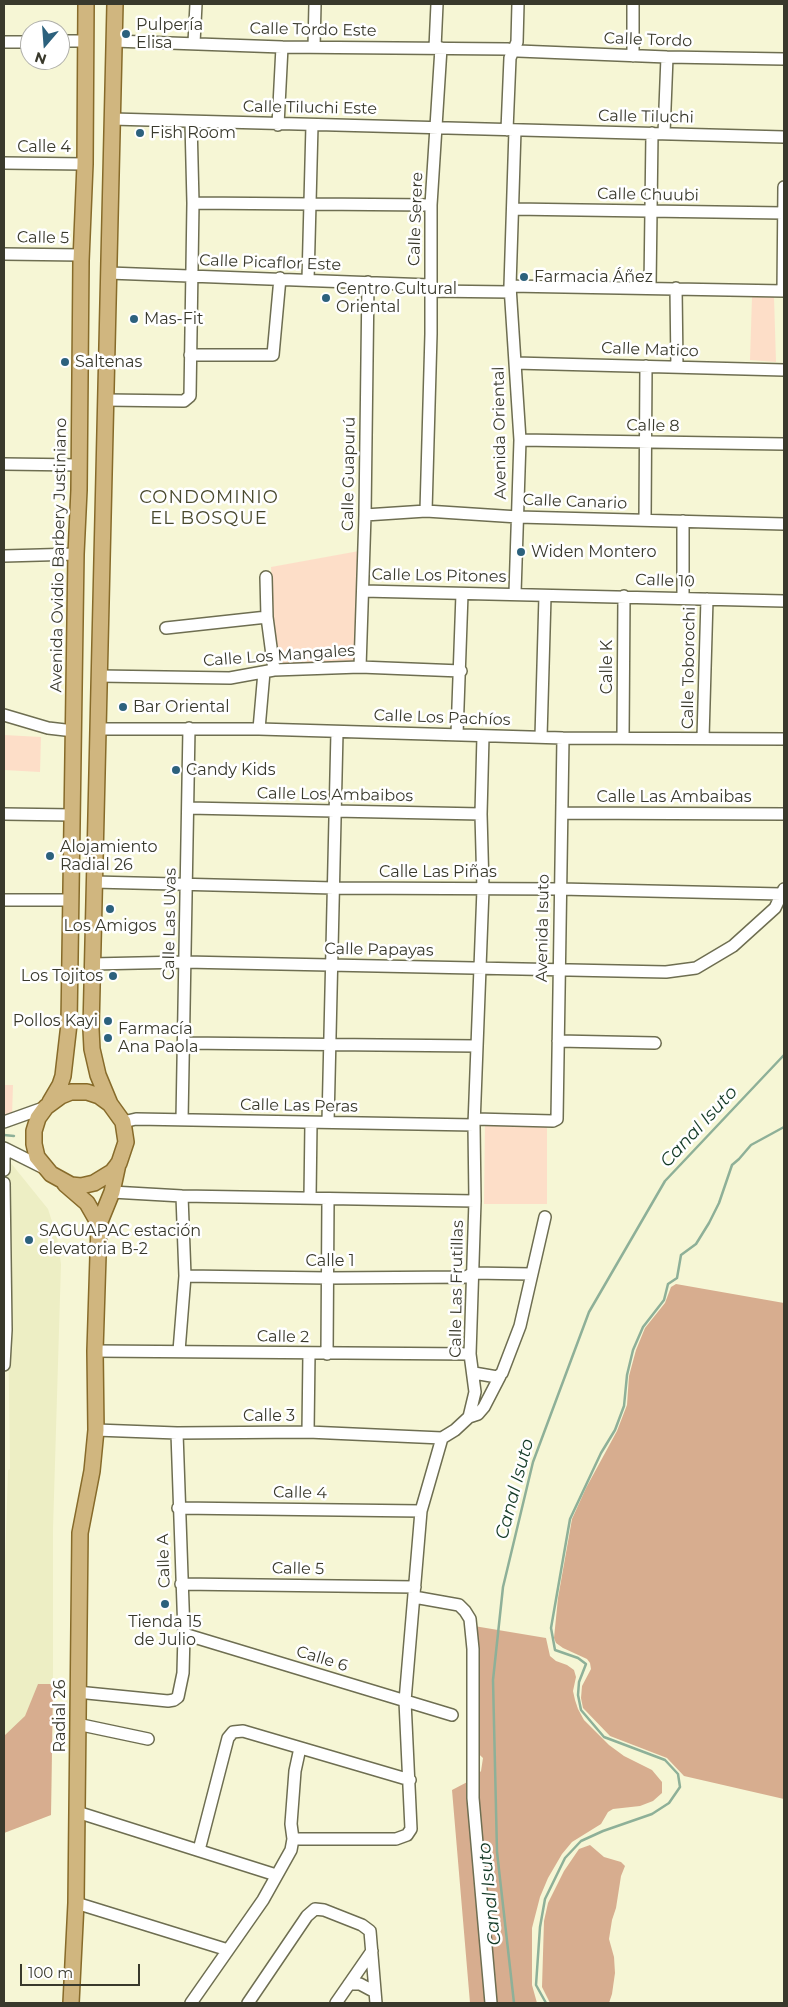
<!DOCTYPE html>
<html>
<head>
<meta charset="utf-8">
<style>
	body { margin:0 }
	#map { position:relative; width:788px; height:2007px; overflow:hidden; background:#f6f6d5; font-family:Montserrat,sans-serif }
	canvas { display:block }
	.frame { position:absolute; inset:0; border:5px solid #39392c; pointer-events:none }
	.north { position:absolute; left:20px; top:20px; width:50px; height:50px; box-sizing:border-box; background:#fff; border:1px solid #b0b0ab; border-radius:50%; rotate:198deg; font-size:14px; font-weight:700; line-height:20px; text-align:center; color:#39392c }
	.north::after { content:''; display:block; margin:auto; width:18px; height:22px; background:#2c617d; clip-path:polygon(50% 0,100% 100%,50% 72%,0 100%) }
	.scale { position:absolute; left:20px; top:1964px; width:120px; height:22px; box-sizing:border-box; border:2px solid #39392c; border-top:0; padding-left:6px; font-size:15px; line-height:18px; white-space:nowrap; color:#39392c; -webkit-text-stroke:4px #fff; paint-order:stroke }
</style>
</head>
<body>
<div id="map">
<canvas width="788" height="2007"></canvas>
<div class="frame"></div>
<div class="north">N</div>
<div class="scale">100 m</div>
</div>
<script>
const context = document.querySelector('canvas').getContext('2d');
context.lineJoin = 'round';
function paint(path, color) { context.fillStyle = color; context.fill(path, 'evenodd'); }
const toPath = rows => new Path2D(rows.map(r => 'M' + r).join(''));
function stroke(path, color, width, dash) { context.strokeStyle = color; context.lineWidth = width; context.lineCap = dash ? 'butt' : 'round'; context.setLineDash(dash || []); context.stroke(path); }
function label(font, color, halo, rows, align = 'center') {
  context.font = font + ' Montserrat,sans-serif'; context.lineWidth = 5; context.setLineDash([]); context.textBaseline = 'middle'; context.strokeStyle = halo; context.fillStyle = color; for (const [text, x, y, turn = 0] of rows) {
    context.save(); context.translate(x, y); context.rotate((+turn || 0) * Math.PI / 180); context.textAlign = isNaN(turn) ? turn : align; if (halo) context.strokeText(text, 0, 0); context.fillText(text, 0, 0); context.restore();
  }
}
const built = toPath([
	[6,1157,48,1209,57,1237,61,1264,53,1529,53,1684,51,1815,4,1833,4,1593,8,1470,10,1469]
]);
const green = toPath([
	[752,297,774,297,776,362,750,360],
	[359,551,356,656,354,662,349,665,280,666,275,661,271,567],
	[4,735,41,737,40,772,4,770],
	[4,1085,13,1085,12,1116,4,1118],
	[485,1122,547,1122,547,1204,484,1204]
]);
const forest = toPath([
	[676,1284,784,1303,784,1799,684,1776,667,1758,610,1736,583,1708,581,1698,582,1686,591,1669,590,1663,587,1659,563,1648,556,1643,554,1638,558,1598,572,1519,586,1488,617,1431,627,1405,629,1376,636,1350,645,1328,665,1303,671,1287],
	[474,1626,546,1638,550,1656,556,1661,567,1665,574,1670,576,1677,573,1691,575,1700,578,1709,584,1720,609,1745,624,1756,652,1770,662,1782,662,1793,653,1801,640,1806,613,1809,608,1812,601,1824,572,1842,562,1854,548,1878,540,1897,532,1928,532,1985,537,2003,470,2003,452,1790,475,1778,481,1771,483,1758,469,1745,467,1732],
	[38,1684,53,1684,51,1815,4,1833,4,1736,25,1716],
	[590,1845,604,1857,621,1862,625,1866,621,1876,616,1908,612,1920,609,1939,614,1957,615,1973,612,1994,609,2003,550,2003,542,1987,544,1921,548,1903,564,1871,579,1849]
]);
const stream = toPath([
	[4,1135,14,1136],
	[514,2003,497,1852,493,1680,503,1587,533,1462,589,1312,665,1181,784,1055],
	[546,2003,536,1985,540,1927,545,1899,565,1858,581,1841,603,1831,652,1814,669,1803,680,1787,678,1774,665,1760,604,1737,581,1710,578,1695,579,1682,586,1664,578,1658,555,1650,551,1628,570,1519,601,1453,615,1430,624,1406,627,1375,633,1350,643,1327,664,1300,668,1284,677,1278,681,1255,696,1244,709,1223,719,1203,732,1165,739,1159,751,1145,784,1127]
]);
const minor = toPath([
	[60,41,85,41],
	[114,41,282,47,507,49,518,51,667,57,784,59],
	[4,42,30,42],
	[194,43,196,4],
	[314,47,315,4],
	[435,48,437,4],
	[633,56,633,4],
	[112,119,784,137],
	[278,125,282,47],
	[507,130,510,58,517,42,518,4],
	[664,133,667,57],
	[4,163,85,164],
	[193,203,431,205],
	[513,209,783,213],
	[4,254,81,255],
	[109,273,430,285],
	[308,280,312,125],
	[510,286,784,291],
	[650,287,652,133],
	[676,288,677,367],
	[430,291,510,292],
	[783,291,784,187],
	[190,355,273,355,280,278],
	[515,363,784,370],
	[106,400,184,401,190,396,193,203,191,122],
	[520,440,784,444],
	[4,464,79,465],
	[426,511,431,334,431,205,441,48],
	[365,515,426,511,518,517,784,524],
	[645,520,646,366],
	[4,556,76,554],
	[266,577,267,617,274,670],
	[363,591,784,601],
	[515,593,520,440,510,286,515,130],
	[683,598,683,521],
	[166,628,267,617],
	[360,667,365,515,368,282],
	[99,676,230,678,274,670,360,667,461,671],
	[4,715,48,728,74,731],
	[99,729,259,729,563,738,784,739],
	[259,729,264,672],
	[457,734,462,594],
	[541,737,545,596],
	[623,737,624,596],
	[703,738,707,599],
	[188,808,481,814],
	[563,813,784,814],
	[4,814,72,815],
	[94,882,334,888,560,889,781,894],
	[4,900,71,900],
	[92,964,185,962,666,972,696,968,733,946,775,908,784,889],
	[558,1041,655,1043],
	[183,1043,477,1046],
	[475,1119,553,1121,557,1119,563,738],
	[182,1120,189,728],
	[4,1122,46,1107],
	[123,1122,136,1119,474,1125],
	[328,1122,337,732],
	[4,1148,44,1168],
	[4,1170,4,1157,7,1150],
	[4,1183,6,1330,4,1365],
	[112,1192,182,1196,475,1201],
	[310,1198,311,1123],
	[185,1276,328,1278,466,1277,473,1273,531,1274],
	[95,1351,470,1354],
	[179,1351,185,1276,182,1196],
	[327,1354,328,1199],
	[474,1373,497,1377,502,1373,520,1326,545,1217],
	[469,1417,478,1414,484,1407,500,1376],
	[96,1430,177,1433,308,1432,442,1438],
	[308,1432,309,1353],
	[442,1438,455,1430,469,1417,475,1392,470,1354,475,1201,474,1125,483,889,481,814,483,736],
	[178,1508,421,1511],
	[181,1584,415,1587],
	[414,1597,459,1605,465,1611,470,1619,473,1649,473,1798,491,2003],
	[184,1634,452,1715],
	[77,1692,168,1701,174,1700,178,1697,183,1673,184,1634,177,1433],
	[77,1724,148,1739],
	[77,1812,276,1875],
	[293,1839,396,1839,407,1835,411,1829,405,1701,421,1511,442,1438],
	[199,1850,228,1738,233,1732,243,1731,410,1780],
	[76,1903,228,1950],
	[349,1984,360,1984,375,1992],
	[191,2003,263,1900,291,1850,293,1839,291,1824,295,1771,300,1748],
	[248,2003,307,1916,315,1909,324,1910,362,1925,370,1931,376,2003],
	[336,2003,372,1951]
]);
const major = toPath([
	[50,1102,60,1085,63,1076,69,1024,76,554,79,490,81,261,85,164,86,4],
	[110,1104,99,1096,87,1092,71,1092,61,1096,46,1107,38,1118,34,1131,34,1144,37,1157,51,1174,71,1185,81,1186,94,1183,112,1172,119,1163,126,1142,123,1122,110,1104,98,1075,92,1049,91,1029,115,4],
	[65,1184,87,1203,99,1224],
	[71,2003,76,1903,80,1533,92,1471,96,1430,95,1351,99,1224,112,1192,118,1164]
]);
const markers = [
	[126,34,5,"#2c617d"],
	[140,133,5,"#2c617d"],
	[524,277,5,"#2c617d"],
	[326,298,5,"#2c617d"],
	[134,319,5,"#2c617d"],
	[65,362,5,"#2c617d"],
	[521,552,5,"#2c617d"],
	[123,707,5,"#2c617d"],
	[176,770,5,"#2c617d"],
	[50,856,5,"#2c617d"],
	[110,909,5,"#2c617d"],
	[113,976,5,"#2c617d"],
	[108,1021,5,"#2c617d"],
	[108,1038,5,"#2c617d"],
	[29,1240,5,"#2c617d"],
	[165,1604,5,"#2c617d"]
];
const poiNames = [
	["Pulpería",136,25],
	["Elisa",136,43],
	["Fish Room",150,133],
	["Farmacia Áñez",534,277],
	["Centro Cultural",336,289],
	["Oriental",336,307],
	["Mas-Fit",144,319],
	["Saltenas",75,362],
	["Widen Montero",531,552],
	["Bar Oriental",133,707],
	["Candy Kids",186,770],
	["Alojamiento",60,847],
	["Radial 26",60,865],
	["Los Amigos",110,926,"center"],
	["Los Tojitos",103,976,"right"],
	["Pollos Kayi",98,1021,"right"],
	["Farmacía",118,1029],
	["Ana Paola",118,1047],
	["SAGUAPAC estación",39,1231],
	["elevatoria B-2",39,1249],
	["Tienda 15",165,1622,"center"],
	["de Julio",165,1640,"center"]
];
const streetNames = [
	["Calle Tordo Este",313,30,1],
	["Calle Tordo",648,40,2],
	["Calle Tiluchi Este",310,108,1],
	["Calle Tiluchi",646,117,1],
	["Calle 4",44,147],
	["Calle Chuubi",648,195,1],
	["Calle Serere",416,219,-88],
	["Calle 5",43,238,1],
	["Calle Picaflor Este",270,263,2],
	["Calle Matico",650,350,2],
	["Calle 8",653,426,1],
	["Avenida Oriental",500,433,-91],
	["Calle Guapurú",349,474,-89],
	["Calle Canario",575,502,2],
	["Avenida Ovidio Barbery Justiniano",59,555,-89],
	["Calle Los Pitones",439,576,1],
	["Calle 10",665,581,2],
	["Calle Los Mangales",279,656,-4],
	["Calle K",607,667,-90],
	["Calle Toborochi",689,668,-89],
	["Calle Los Pachíos",442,718,2],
	["Calle Los Ambaibos",335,795,1],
	["Calle Las Ambaibas",674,797],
	["Calle Las Piñas",438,872],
	["Calle Las Uvas",170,924,-89],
	["Avenida Isuto",543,928,-89],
	["Calle Papayas",379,950,1],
	["Calle Las Peras",299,1106,1],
	["Calle 1",330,1261],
	["Calle Las Frutillas",457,1289,-89],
	["Calle 2",283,1337,1],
	["Calle 3",269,1416],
	["Calle 4",300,1493,1],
	["Calle A",164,1561,-92],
	["Calle 5",298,1569,1],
	["Calle 6",322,1659,17],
	["Radial 26",60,1716,-90]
];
const neighbourhoodNames = [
	["CONDOMINIO",209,498],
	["EL BOSQUE",209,519]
];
const waterNames = [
	["Canal Isuto",699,1127,-47],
	["Canal Isuto",515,1489,-75],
	["Canal Isuto",490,1894,-96]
];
paint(built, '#edeec4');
paint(green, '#fddec8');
paint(forest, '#d7ad8f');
stroke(stream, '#8eb098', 2.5);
stroke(minor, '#6e6e51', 14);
stroke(major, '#876b2a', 18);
stroke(minor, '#fff', 11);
stroke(major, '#d0b67f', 15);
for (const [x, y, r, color] of markers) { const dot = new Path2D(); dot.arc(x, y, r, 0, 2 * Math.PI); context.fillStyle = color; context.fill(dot); stroke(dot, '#fff', 2); }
label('16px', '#39392c', '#fff', poiNames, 'left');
label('16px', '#39392c', '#fff', streetNames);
context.letterSpacing = '1px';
label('18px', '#49492d', '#fff', neighbourhoodNames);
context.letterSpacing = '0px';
label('italic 18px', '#133a26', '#fff', waterNames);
</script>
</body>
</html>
